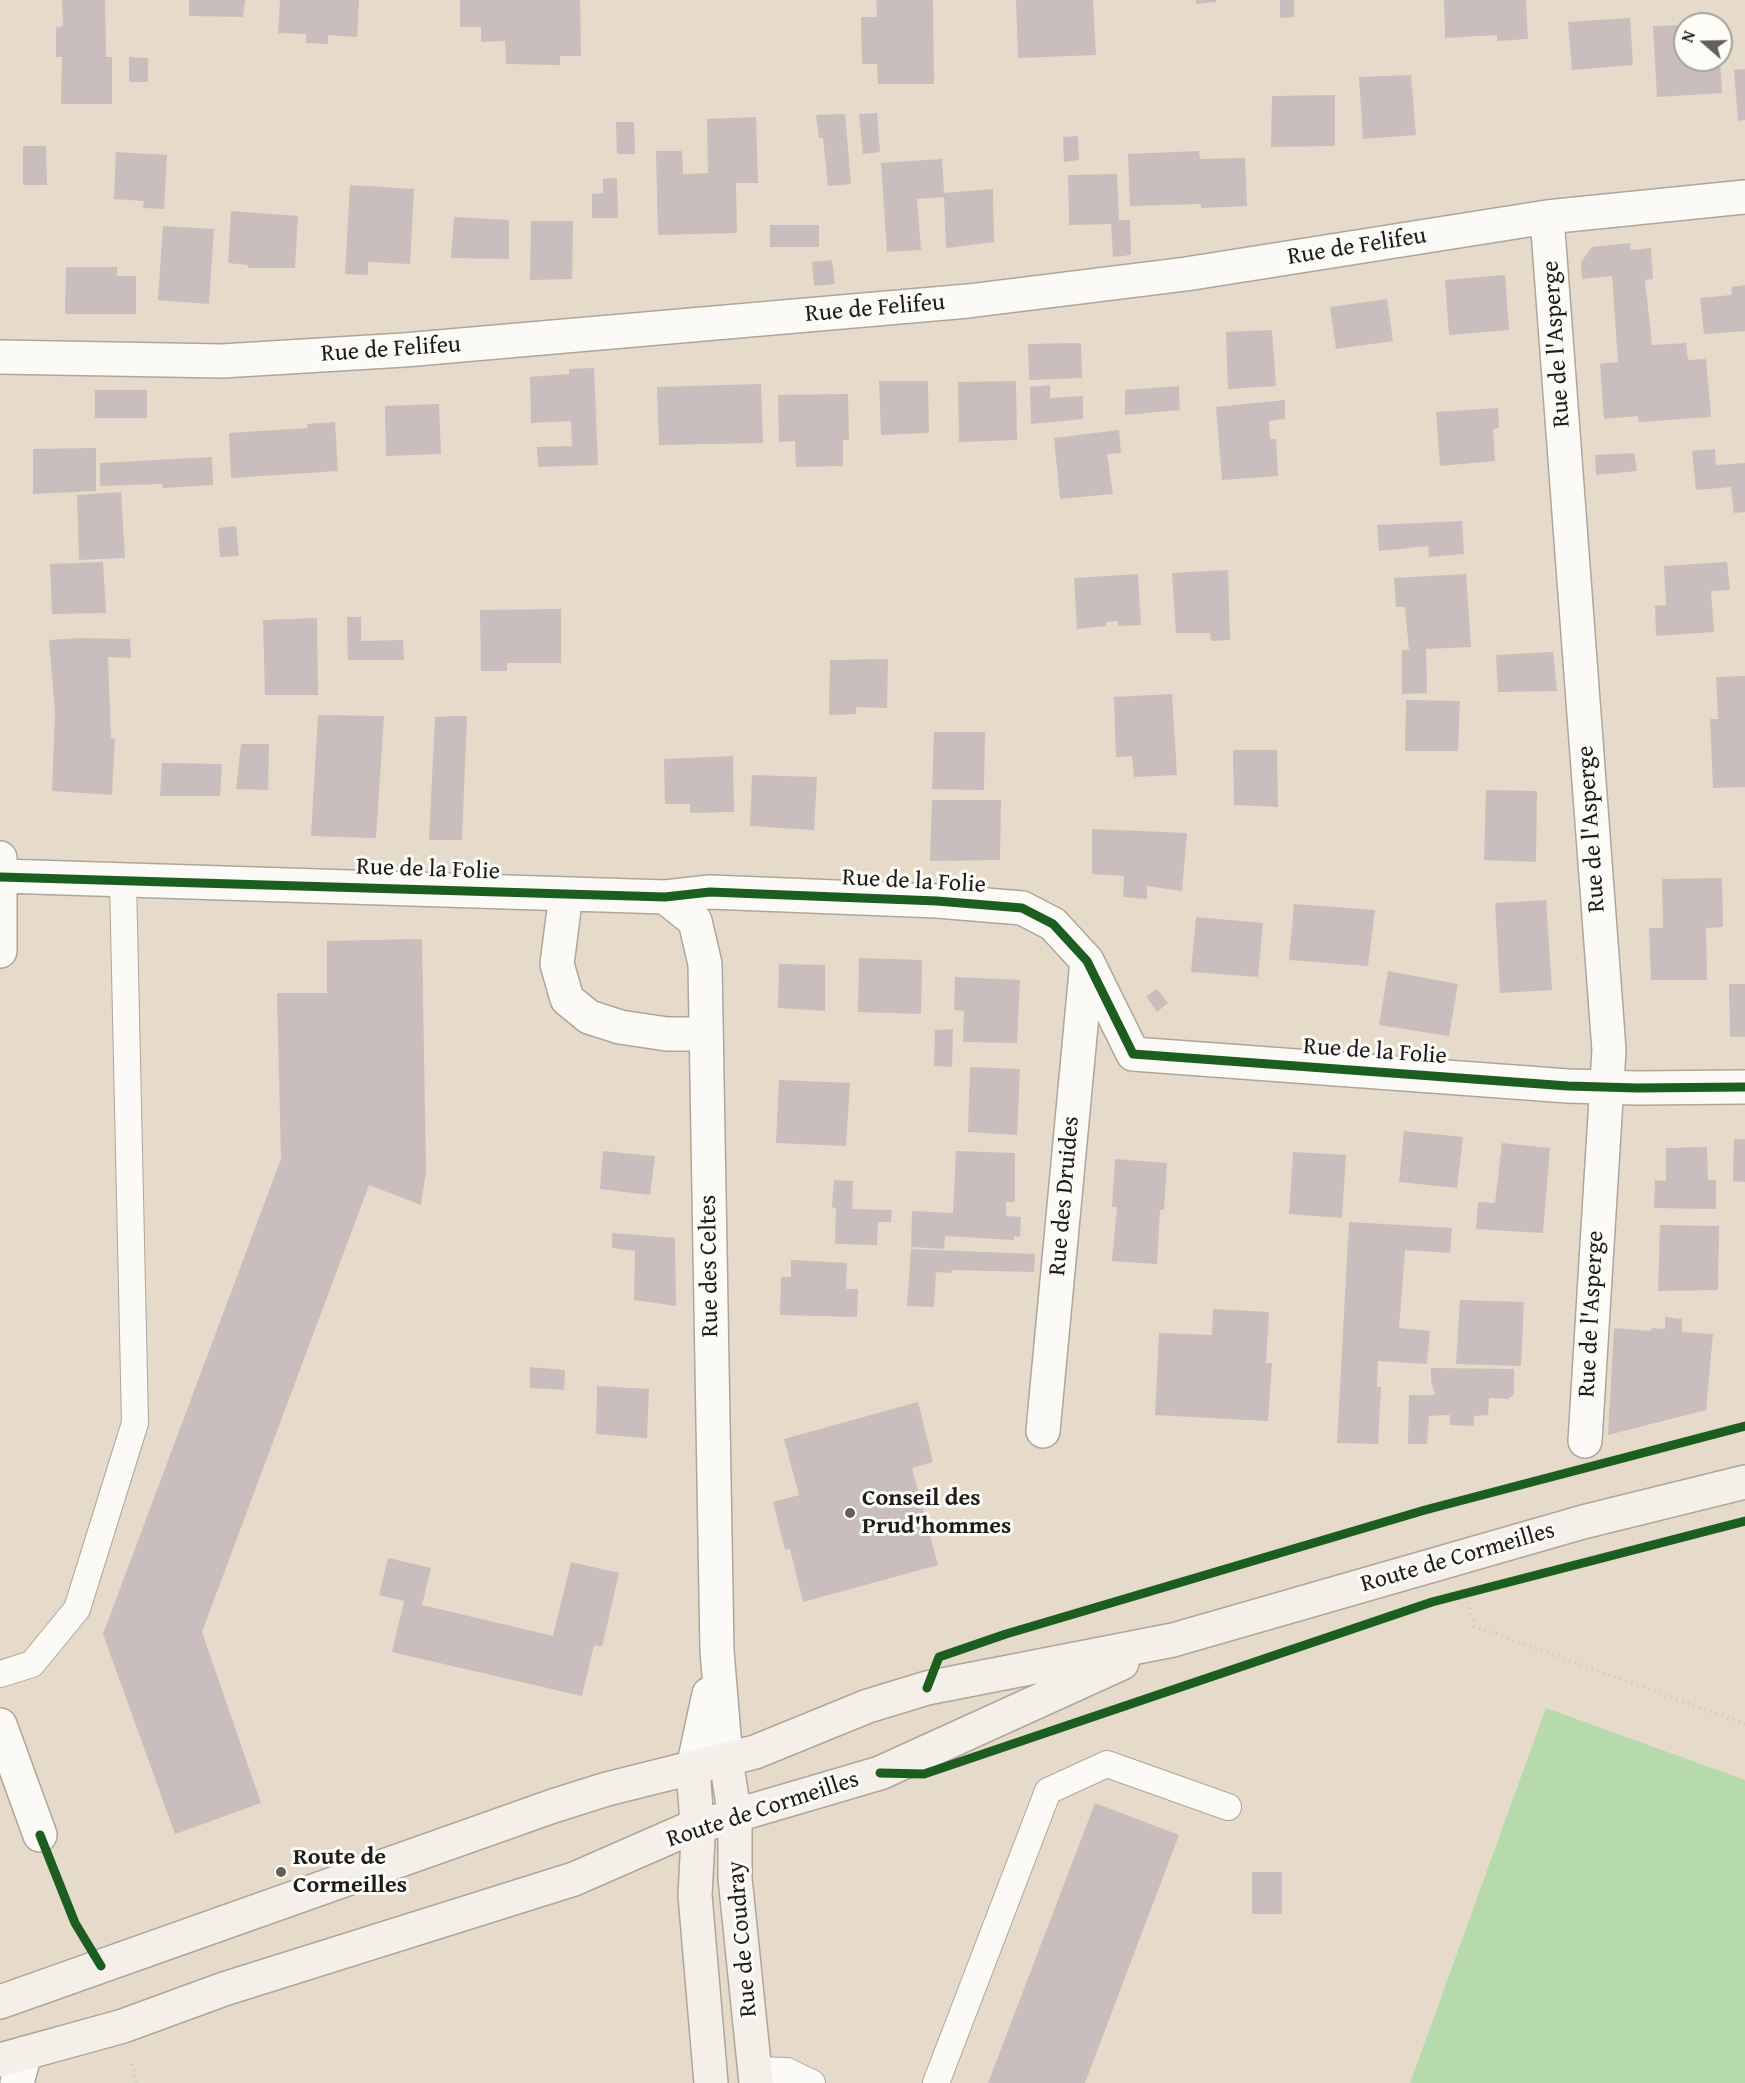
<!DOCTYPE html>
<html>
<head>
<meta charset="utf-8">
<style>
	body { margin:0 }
	#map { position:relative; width:1745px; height:2083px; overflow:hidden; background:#e6dbca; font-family:"Gentium Book Plus",serif }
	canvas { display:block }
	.north { position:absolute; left:1673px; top:12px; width:60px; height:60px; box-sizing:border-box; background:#fdfcf7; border:2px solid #a3a29f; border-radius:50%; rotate:290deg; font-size:16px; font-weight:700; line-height:24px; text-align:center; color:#1c1c1c }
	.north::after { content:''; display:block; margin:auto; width:21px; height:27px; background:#635f59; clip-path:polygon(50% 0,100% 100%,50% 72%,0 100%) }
</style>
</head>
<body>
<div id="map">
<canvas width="1745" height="2083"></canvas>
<div class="north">N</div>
</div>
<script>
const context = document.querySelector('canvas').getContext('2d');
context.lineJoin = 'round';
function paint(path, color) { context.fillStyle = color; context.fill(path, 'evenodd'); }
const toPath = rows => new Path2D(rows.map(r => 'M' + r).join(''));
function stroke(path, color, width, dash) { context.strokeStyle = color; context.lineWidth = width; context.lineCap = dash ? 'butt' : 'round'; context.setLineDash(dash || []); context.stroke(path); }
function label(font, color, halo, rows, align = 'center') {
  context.font = font + ' "Gentium Book Plus",serif'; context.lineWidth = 6; context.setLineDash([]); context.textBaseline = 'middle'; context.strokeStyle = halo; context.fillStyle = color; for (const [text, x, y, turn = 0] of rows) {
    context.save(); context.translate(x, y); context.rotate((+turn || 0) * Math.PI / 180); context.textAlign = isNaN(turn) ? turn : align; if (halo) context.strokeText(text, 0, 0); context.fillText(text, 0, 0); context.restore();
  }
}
const green = toPath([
	[1546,1708,1745,1780,1745,2083,1410,2083]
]);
const building = toPath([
	[62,0,105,0,106,57,112,57,112,104,61,104,62,57,56,57,56,27,63,26],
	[189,0,245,0,243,17,189,16],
	[280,0,359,0,357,37,328,35,328,44,306,43,306,34,278,33],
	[460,0,580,0,581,56,560,56,560,65,506,64,505,41,481,42,481,27,460,27],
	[876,0,933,0,934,84,878,84,877,64,862,64,861,17,877,17],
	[1016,0,1093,0,1096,55,1018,58],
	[1196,0,1216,0,1216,2,1196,4],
	[1280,0,1294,0,1294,17,1280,18],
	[1444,0,1526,0,1528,39,1497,41,1497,35,1445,38],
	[1630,18,1633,65,1572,70,1568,22],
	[1685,25,1685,60,1720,60,1722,93,1657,97,1653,26],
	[129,57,148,58,148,82,129,82],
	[1745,69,1745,120,1738,121,1734,70],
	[1411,75,1416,135,1363,139,1359,77],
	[1335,95,1335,146,1271,147,1272,96],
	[877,113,880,152,863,154,859,114],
	[845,114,851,184,828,186,823,138,819,138,816,115],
	[756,117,758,183,736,183,737,233,658,235,656,151,682,151,683,174,708,173,707,119],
	[616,122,634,122,635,154,617,154],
	[1078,136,1079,160,1064,162,1063,137],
	[23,146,46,146,47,185,23,185],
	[1199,151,1200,159,1245,158,1247,206,1201,208,1201,204,1130,206,1128,154],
	[116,152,167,155,164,209,143,208,144,201,114,199],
	[942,159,944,193,993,189,994,242,946,248,944,197,917,199,921,250,887,252,881,163],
	[1117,174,1119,220,1130,220,1131,255,1113,257,1111,224,1069,225,1068,175],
	[617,178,618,218,592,218,592,194,603,193,603,179],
	[350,185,414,189,410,264,368,262,368,275,345,274],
	[231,211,298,216,295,268,248,268,248,265,228,263],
	[454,217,509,220,509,259,451,258],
	[531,221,573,221,572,279,530,280],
	[770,225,819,225,819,247,770,247],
	[163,226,214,229,209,304,158,300],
	[1630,243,1631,250,1651,248,1653,279,1645,280,1652,345,1686,343,1688,360,1706,359,1711,417,1639,422,1638,416,1604,419,1600,364,1618,362,1612,276,1582,279,1581,262,1592,247],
	[832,260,835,284,814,286,812,262],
	[66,267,117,267,117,276,136,276,136,314,65,314],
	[1505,275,1509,330,1449,335,1445,280],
	[1745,285,1745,331,1704,334,1700,298,1732,295,1731,287],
	[1387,299,1393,341,1336,349,1330,307],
	[1272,330,1276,386,1228,389,1226,332],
	[1081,343,1082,378,1029,380,1028,344],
	[594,368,598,465,538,467,537,447,572,446,571,421,531,423,530,377,569,374,569,369],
	[879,381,928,381,929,433,881,435],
	[1016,381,1017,440,959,442,958,382],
	[761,384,763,443,659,445,657,387],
	[1050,385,1050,398,1083,396,1083,419,1031,424,1030,387],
	[1179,386,1180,410,1125,415,1125,390],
	[95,390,147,390,147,418,95,418],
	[848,394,849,440,843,440,843,466,796,467,795,441,779,442,778,395],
	[1285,400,1285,419,1269,421,1270,439,1276,439,1278,476,1222,480,1216,407],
	[439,404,441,454,386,456,385,406],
	[1498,408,1499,428,1493,429,1495,461,1440,466,1436,412],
	[335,422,338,471,231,478,229,433,308,428,307,424],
	[1119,430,1121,453,1107,454,1113,494,1060,499,1054,438],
	[96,448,96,491,33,494,33,449],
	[1715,449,1716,465,1745,463,1745,512,1734,513,1731,487,1696,490,1692,451],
	[1634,453,1637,471,1596,475,1595,455],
	[212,457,213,485,163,488,162,484,100,486,100,463],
	[121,492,125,558,79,560,77,495],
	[1462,521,1464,554,1429,557,1428,546,1379,551,1377,525],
	[236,526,239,556,220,557,218,528],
	[103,562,106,613,52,614,50,564],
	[1727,562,1730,590,1711,591,1714,632,1656,636,1655,606,1666,605,1664,566],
	[1228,570,1230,640,1211,641,1210,633,1176,633,1172,573],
	[1138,574,1141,625,1118,626,1118,621,1106,622,1106,626,1077,629,1074,578],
	[1466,574,1471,647,1426,649,1427,693,1402,694,1402,650,1409,650,1405,607,1396,607,1394,578],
	[561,609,561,663,507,663,507,671,481,671,480,610],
	[347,617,361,617,361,641,403,640,404,660,348,660],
	[317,618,318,695,265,695,263,620],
	[80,638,130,639,131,658,108,657,111,738,115,739,112,795,52,791,55,713,49,640],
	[1553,652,1557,691,1498,692,1496,655],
	[888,659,887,708,856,707,856,714,829,715,830,660],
	[1745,676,1745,787,1713,788,1710,719,1718,719,1716,677],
	[1172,694,1177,775,1134,777,1132,756,1116,757,1114,697],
	[1406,700,1460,701,1458,751,1405,751],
	[318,715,384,716,376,838,311,836],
	[452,716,467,716,462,840,429,840,435,717],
	[934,732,985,732,984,790,932,789],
	[241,744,269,744,268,790,236,789],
	[1233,750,1277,750,1278,807,1234,805],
	[733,756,734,812,690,813,690,804,665,804,664,759],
	[162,763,222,764,220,796,160,796],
	[752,775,817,777,814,830,750,826],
	[1486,790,1537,791,1536,862,1484,860],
	[932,800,1001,800,1000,860,930,861],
	[1092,829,1187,833,1182,891,1147,886,1147,899,1123,897,1124,876,1092,874],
	[1722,878,1723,927,1706,928,1707,980,1651,980,1649,928,1663,928,1662,879],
	[1546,900,1552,990,1500,993,1495,903],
	[1294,904,1375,910,1368,966,1289,960],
	[1196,917,1263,923,1258,977,1191,972],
	[422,939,426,1171,421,1205,369,1185,202,1632,261,1803,175,1834,103,1634,281,1159,277,993,327,993,327,941],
	[859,958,922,960,921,1014,858,1012],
	[779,964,825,965,825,1011,778,1008],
	[1388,971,1458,984,1449,1036,1379,1025],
	[955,977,1020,980,1017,1043,963,1042,964,1011,954,1010],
	[1729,984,1745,984,1745,1037,1730,1037],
	[1157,989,1168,1003,1157,1012,1146,996],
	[953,1029,952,1067,934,1066,935,1030],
	[970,1067,1020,1069,1017,1135,968,1132],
	[779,1080,850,1083,846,1146,776,1143],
	[1404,1131,1463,1137,1457,1188,1399,1182],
	[1734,1139,1745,1139,1745,1182,1733,1181],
	[1502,1143,1550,1148,1543,1233,1476,1229,1478,1202,1495,1203],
	[1707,1147,1708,1180,1716,1180,1716,1209,1654,1208,1655,1180,1666,1181,1666,1148],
	[603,1151,655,1156,650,1195,600,1189],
	[956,1151,1015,1153,1015,1202,1006,1202,1006,1216,1021,1217,1020,1237,1014,1236,1014,1240,945,1236,944,1249,911,1247,912,1211,953,1213],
	[1293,1152,1346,1155,1342,1218,1289,1214],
	[1115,1159,1167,1163,1164,1210,1160,1210,1157,1264,1112,1261,1117,1207,1112,1207],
	[834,1180,853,1181,852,1209,892,1210,891,1222,878,1222,877,1245,835,1244,836,1208,832,1207],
	[1349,1222,1452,1228,1450,1253,1405,1250,1399,1328,1430,1331,1427,1364,1378,1361,1377,1387,1381,1387,1378,1444,1337,1443],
	[1660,1225,1719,1226,1718,1290,1658,1291],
	[612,1233,675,1238,676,1306,634,1300,635,1251,612,1248],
	[911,1249,1035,1254,1034,1272,952,1270,951,1273,936,1272,934,1307,907,1306],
	[791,1260,847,1263,846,1289,858,1289,857,1317,780,1315,781,1277,791,1277],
	[1460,1300,1524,1302,1521,1366,1456,1364],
	[1213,1309,1269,1312,1266,1363,1272,1363,1268,1421,1155,1415,1159,1333,1212,1335],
	[1665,1317,1682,1319,1682,1332,1713,1334,1706,1410,1608,1435,1614,1328,1651,1331,1652,1328,1665,1329],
	[530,1367,565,1370,564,1390,530,1388],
	[1431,1368,1514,1369,1514,1394,1508,1399,1489,1398,1488,1415,1474,1416,1474,1426,1450,1425,1450,1415,1429,1416,1427,1444,1408,1444,1409,1395,1435,1395,1431,1381],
	[597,1386,649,1389,647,1438,596,1434],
	[918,1402,933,1462,912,1468,938,1565,803,1602,790,1549,785,1550,773,1502,799,1495,784,1439],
	[388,1558,431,1568,422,1605,553,1636,571,1562,619,1573,602,1647,594,1645,582,1696,392,1652,404,1601,379,1595],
	[1095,1803,1179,1835,1085,2083,988,2083],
	[1252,1872,1282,1872,1282,1914,1252,1914]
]);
const path = toPath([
	[1467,1596,1474,1626,1745,1724],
	[132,2064,137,2083]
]);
const lane = toPath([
	[0,1674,32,1664,77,1609,135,1423,123,880],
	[755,2070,787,2071,812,2083],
	[936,2083,1048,1791,1107,1764,1228,1807]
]);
const street = toPath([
	[1547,217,1609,1050,1585,1441],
	[0,357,222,361,404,350,968,301,1186,274,1547,217,1745,197],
	[0,858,0,951],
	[2,876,665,897,710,892,937,901,1022,908,1053,924,1087,961,1133,1054,1568,1086,1637,1088,1745,1087],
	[566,894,557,964,567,999,589,1017,620,1027,667,1034,705,1034],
	[665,897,695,921,705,964,717,1651,726,1760],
	[1043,1431,1087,961],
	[0,1725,40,1835],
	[693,1768,709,1694],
	[17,2083,25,2053]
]);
const secondary = toPath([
	[726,1760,735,1817,735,1878,756,2083],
	[693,1768,698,1838,695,1895,711,2083],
	[0,2002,553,1806,607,1789,755,1752,868,1706,927,1688,1173,1640,1583,1522,1745,1482],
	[0,2060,123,2026,224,1989,574,1879,686,1830,880,1773,1122,1663]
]);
const cycleway = toPath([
	[0,877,665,897,710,892,937,901,1022,908,1053,924,1087,961,1133,1054,1568,1086,1637,1088,1745,1087],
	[927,1688,939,1657,1006,1634,1425,1510,1745,1426],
	[880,1773,924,1774,1432,1602,1745,1521],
	[40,1835,75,1923,101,1966]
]);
const markers = [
	[850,1513,6,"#635f59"],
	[281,1872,6,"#635f59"]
];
const streetNames = [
	["Rue de Felifeu",1357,247,-9],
	["Rue de Felifeu",875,309,-5],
	["Rue de l'Asperge",1557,344,-94],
	["Rue de Felifeu",391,350,-4],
	["Rue de l'Asperge",1592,829,-94],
	["Rue de la Folie",428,870,2],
	["Rue de la Folie",914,882,3],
	["Rue de la Folie",1375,1052,4],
	["Rue des Druides",1065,1196,-85],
	["Rue des Celtes",710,1266,-91],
	["Rue de l'Asperge",1592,1314,-87],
	["Route de Cormeilles",1458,1558,-16],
	["Route de Cormeilles",763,1810,-18],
	["Rue de Coudray",743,1939,-95]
];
const poiNames = [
	["Conseil des",862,1499],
	["Prud'hommes",862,1527],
	["Route de",293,1858],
	["Cormeilles",293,1886]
];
paint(green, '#b7daad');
paint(building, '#c9bdbd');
stroke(lane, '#ada69c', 28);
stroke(street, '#ada69c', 36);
stroke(secondary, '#ada69c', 36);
stroke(path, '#d0cdc8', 4, [1.5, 4.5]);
stroke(lane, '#fbfaf7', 26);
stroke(street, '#fbfaf7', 33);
stroke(secondary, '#f4efe9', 33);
stroke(cycleway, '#1b5e20', 9);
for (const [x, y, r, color] of markers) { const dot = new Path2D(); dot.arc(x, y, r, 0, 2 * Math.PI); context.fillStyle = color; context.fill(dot); stroke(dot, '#fdfcf7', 2); }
label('24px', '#1c1c1c', '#fdfcf7', streetNames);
label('bold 24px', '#1c1c1c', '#fdfcf7', poiNames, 'left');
</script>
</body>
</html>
